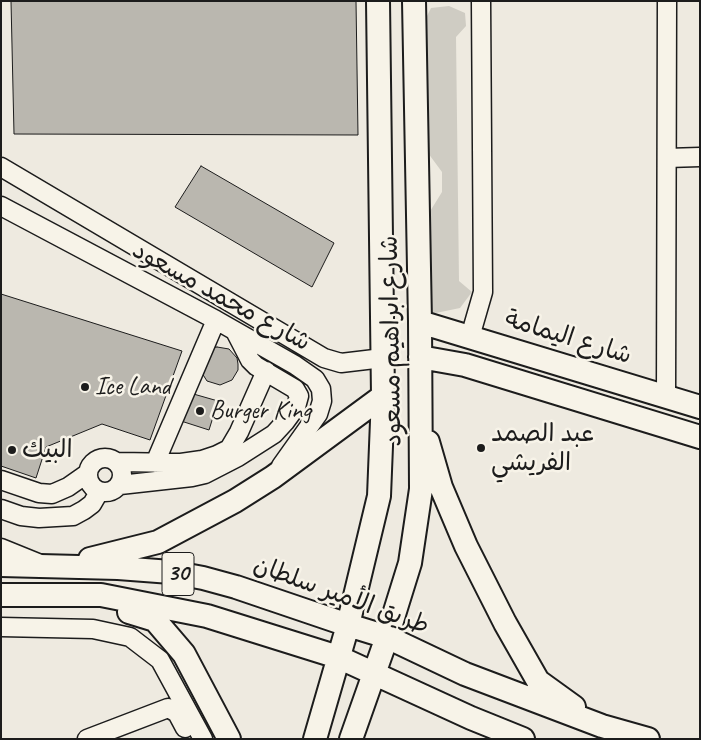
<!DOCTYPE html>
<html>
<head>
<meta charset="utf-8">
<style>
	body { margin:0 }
	#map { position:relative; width:701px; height:740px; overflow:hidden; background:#eeeae0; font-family:Caveat,sans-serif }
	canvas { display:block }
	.frame { position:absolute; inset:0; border:2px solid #1c1c1c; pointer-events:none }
</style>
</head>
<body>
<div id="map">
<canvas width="701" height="740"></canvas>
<div class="frame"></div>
</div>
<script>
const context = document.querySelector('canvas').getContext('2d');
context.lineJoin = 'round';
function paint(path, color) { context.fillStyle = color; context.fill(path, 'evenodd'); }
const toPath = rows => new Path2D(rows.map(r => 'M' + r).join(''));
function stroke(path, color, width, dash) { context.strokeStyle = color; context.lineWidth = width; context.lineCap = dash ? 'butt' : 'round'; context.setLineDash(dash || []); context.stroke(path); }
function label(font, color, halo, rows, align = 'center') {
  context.font = font + ' Caveat,"Playpen Sans Arabic",sans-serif'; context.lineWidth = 5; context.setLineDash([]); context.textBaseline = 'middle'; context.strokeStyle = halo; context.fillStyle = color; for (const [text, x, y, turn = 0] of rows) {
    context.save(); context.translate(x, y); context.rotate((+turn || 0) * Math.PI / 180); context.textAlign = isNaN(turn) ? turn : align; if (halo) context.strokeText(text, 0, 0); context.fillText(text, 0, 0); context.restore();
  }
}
const green = toPath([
	[449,6,465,13,466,26,456,37,459,281,472,292,460,308,431,314,429,213,442,192,442,172,428,153,424,22,431,8]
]);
const building = toPath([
	[11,1,356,1,358,135,14,134,11,1],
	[201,166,334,243,312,287,175,207,201,166],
	[1,294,182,351,150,440,102,424,46,447,36,478,1,466,1,294],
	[217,347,229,349,237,358,238,364,238,370,232,380,220,385,207,381,200,370,211,348,217,347],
	[190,393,218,401,209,430,181,421,190,393]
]);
const minor = toPath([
	[667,158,700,157],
	[1,167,324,358,341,363,383,358],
	[1,206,216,320,295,365,315,379,321,389,322,401,318,414,281,466],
	[470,337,483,292,481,1],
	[666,397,667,1],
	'88 475a17 17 0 1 1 34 0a17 17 0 1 1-34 0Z',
	[118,462,181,463,202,460,217,455,229,449,239,432,266,371],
	[155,463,216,320],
	[1,480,39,493,52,494,68,487,88,473],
	[120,485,192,477,205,474,238,457,274,434,285,422,296,407,299,396,295,389,256,366,250,360,235,331],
	[1,509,21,516,39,518,73,516,84,510,92,504,99,492],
	[1,548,38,563],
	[1,627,93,629,130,637,160,660,203,739],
	[87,739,168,708,177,713,185,728]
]);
const major = toPath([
	[420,322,700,407],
	[420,357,465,365,700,437],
	[428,442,441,487,466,546,505,623,538,681,574,707],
	[90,559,158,542,235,501,273,477,383,396],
	[1,565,118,568,171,572,203,578,236,587,348,625,387,637,465,674,602,726,648,739],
	[1,595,101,595,207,616,338,657,471,718,523,739],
	[129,612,155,620,184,654,229,739],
	[315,739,348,625,379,496,383,396,378,1],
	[351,739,387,637,410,563,421,489,420,322,414,1]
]);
const markers = [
	[85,387,5,"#1c1c1c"],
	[200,411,5,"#1c1c1c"],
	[481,448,5,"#1c1c1c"],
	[12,450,5,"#1c1c1c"]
];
const shields = [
	[178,574,32]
];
const shieldNames = [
	["30",178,574]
];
const streetNames = [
	["شارع محمد مسعود",221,297,29],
	["شارع اليمامة",568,338,17],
	["شارع ابراهيم مسعود",392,341,-91],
	["طريق الأمير سلطان",341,596,20]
];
const poiNames = [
	["Ice Land",95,387],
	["Burger King",210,411],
	["عبد الصمد",491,434],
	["الفريشي",491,463],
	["البيك",22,450]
];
paint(green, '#cfccc3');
paint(building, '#bab7af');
stroke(building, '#1c1c1c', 1);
stroke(minor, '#1c1c1c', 21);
stroke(major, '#1c1c1c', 26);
stroke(minor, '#f7f3e8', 18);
stroke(major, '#f7f3e8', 22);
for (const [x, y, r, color] of markers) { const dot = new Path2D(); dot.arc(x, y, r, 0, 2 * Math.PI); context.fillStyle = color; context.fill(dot); stroke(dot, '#f7f3e8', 2); }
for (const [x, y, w] of shields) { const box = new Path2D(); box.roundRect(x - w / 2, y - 21.5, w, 43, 4); context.fillStyle = '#f7f3e8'; context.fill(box); stroke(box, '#1c1c1c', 1); }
label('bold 24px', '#1c1c1c', null, shieldNames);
label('25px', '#1c1c1c', '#f7f3e8', streetNames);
label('25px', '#1c1c1c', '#f7f3e8', poiNames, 'left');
</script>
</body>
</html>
